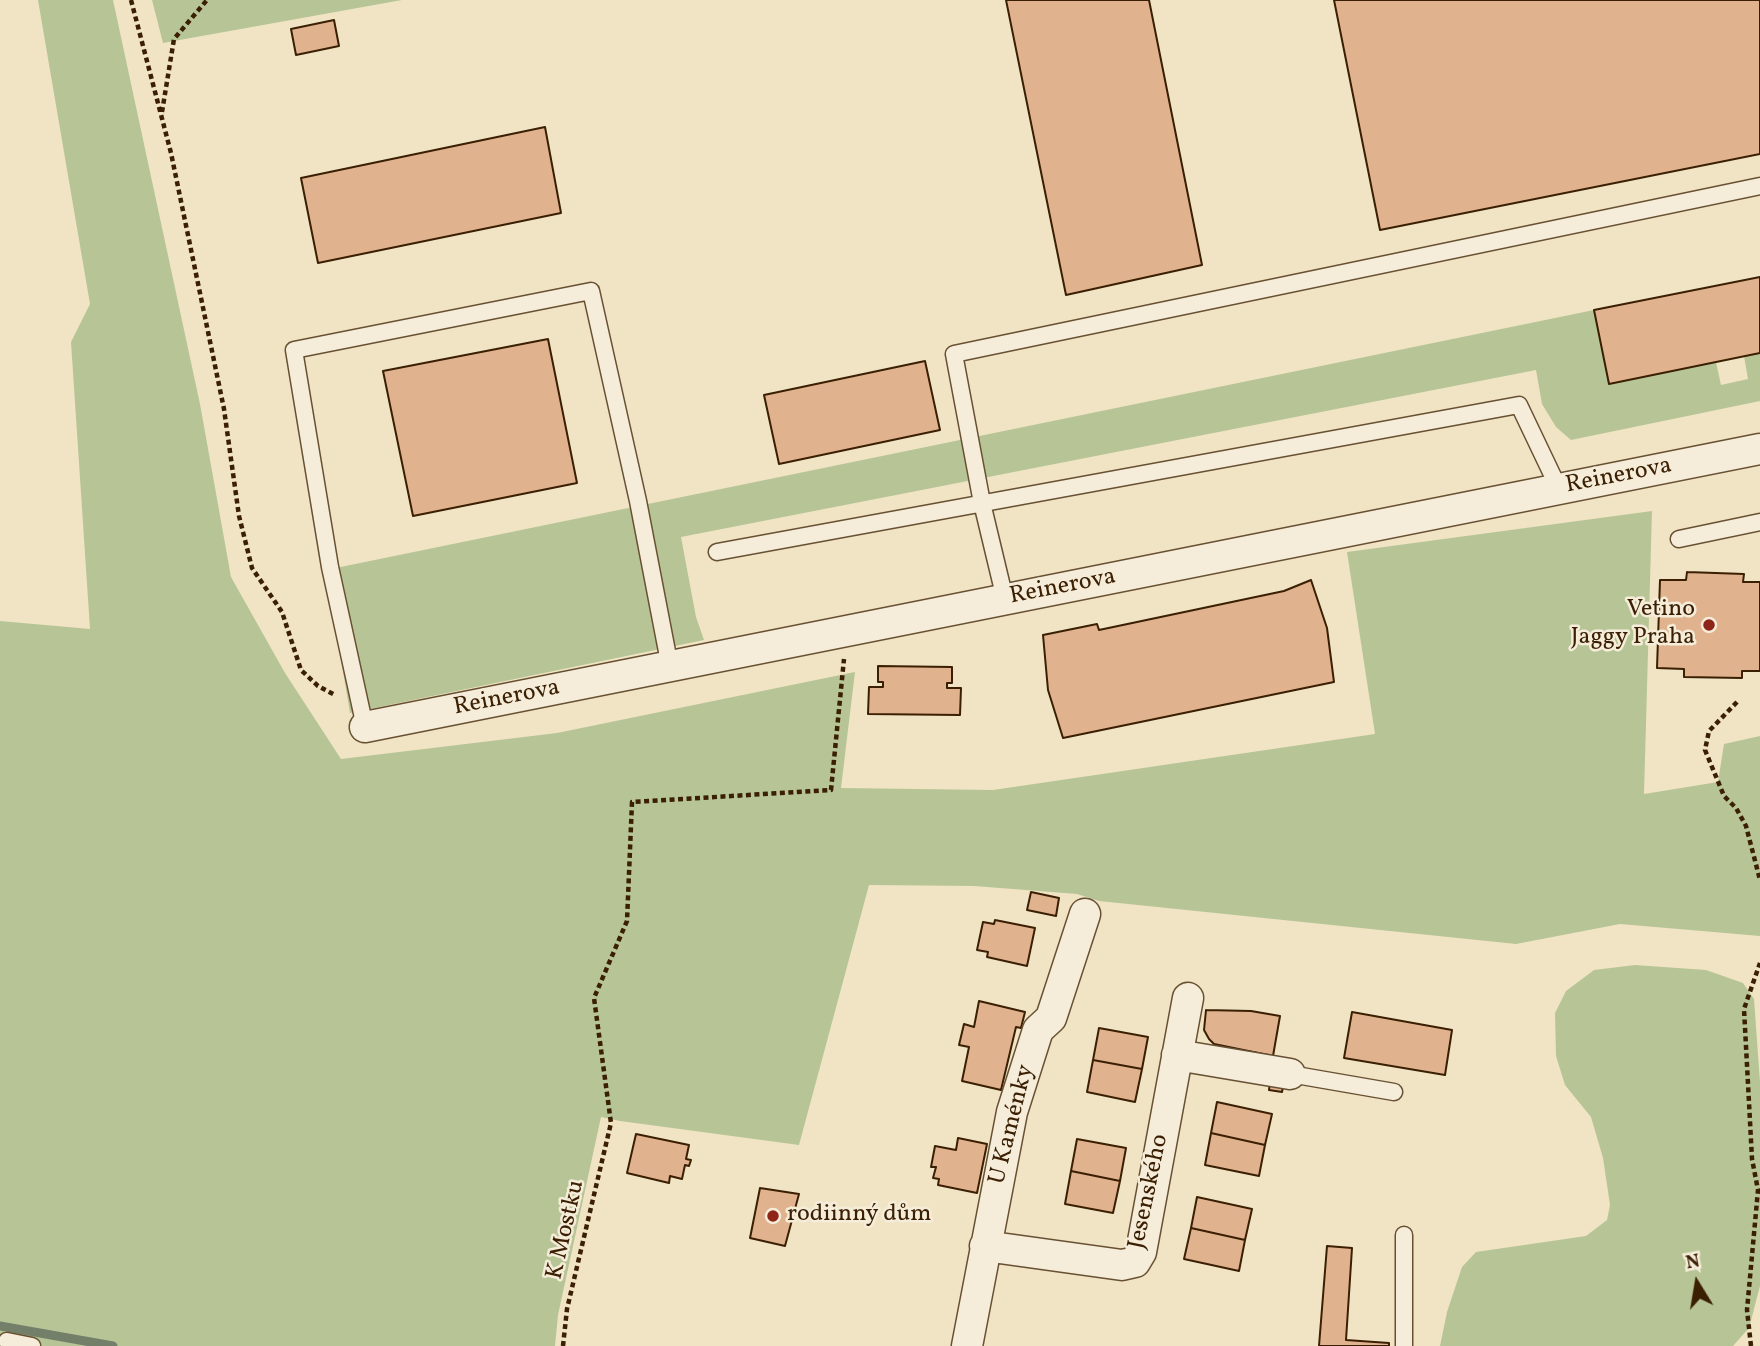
<!DOCTYPE html>
<html>
<head>
<meta charset="utf-8">
<style>
	body { margin:0 }
	#map { position:relative; width:1760px; height:1346px; overflow:hidden; background:#f0e4c4; font-family:Vollkorn,serif }
	canvas { display:block }
	.north { position:absolute; left:1662px; top:1248px; width:70px; height:70px; -webkit-text-stroke:5px #f5edd9; paint-order:stroke; rotate:349deg; font-size:19px; font-weight:700; line-height:28px; text-align:center; color:#3a1f03 }
	.north::after { content:''; display:block; margin:auto; width:24px; height:32px; background:#3a1f03; clip-path:polygon(50% 0,100% 100%,50% 72%,0 100%) }
</style>
</head>
<body>
<div id="map">
<canvas width="1760" height="1346"></canvas>
<div class="north">N</div>
</div>
<script>
const context = document.querySelector('canvas').getContext('2d');
context.lineJoin = 'round';
function paint(path, color) { context.fillStyle = color; context.fill(path, 'evenodd'); }
const toPath = rows => new Path2D(rows.map(r => 'M' + r).join(''));
function stroke(path, color, width, dash) { context.strokeStyle = color; context.lineWidth = width; context.lineCap = dash ? 'butt' : 'round'; context.setLineDash(dash || []); context.stroke(path); }
function label(font, color, halo, rows, align = 'center') {
  context.font = font + ' Vollkorn,serif'; context.lineWidth = 5; context.setLineDash([]); context.textBaseline = 'middle'; context.strokeStyle = halo; context.fillStyle = color; for (const [text, x, y, turn = 0] of rows) {
    context.save(); context.translate(x, y); context.rotate((+turn || 0) * Math.PI / 180); context.textAlign = isNaN(turn) ? turn : align; if (halo) context.strokeText(text, 0, 0); context.fillText(text, 0, 0); context.restore();
  }
}
const green = toPath([
	[38,0,113,0,200,404,231,577,285,673,341,759,557,733,855,672,841,788,993,790,1375,734,1347,552,1652,511,1644,794,1718,782,1724,744,1760,736,1760,936,1620,924,1516,944,1099,901,1077,894,974,886,869,885,799,1145,620,1121,601,1117,558,1315,555,1346,39,1346,0,1335,0,621,90,629,71,342,90,304],
	[152,0,402,0,163,43],
	[1594,310,1609,383,1716,362,1721,385,1748,379,1744,356,1760,353,1760,401,1571,440,1556,427,1542,404,1536,370,681,537,696,617,704,640,350,713,326,570],
	[1635,965,1706,970,1743,983,1754,999,1760,1082,1760,1286,1749,1328,1733,1346,1440,1346,1447,1312,1462,1267,1476,1252,1586,1236,1607,1220,1610,1205,1603,1158,1591,1117,1565,1085,1556,1056,1555,1013,1566,991,1594,970]
]);
const stream = toPath([
	[0,1326,113,1346]
]);
const building = toPath([
	[1006,0,1149,0,1202,265,1066,295,1006,0],
	[1334,0,1760,0,1760,154,1380,230,1334,0],
	[334,20,339,46,296,55,291,29,334,20],
	[545,127,561,213,318,263,301,178,545,127],
	[1760,277,1760,353,1609,384,1594,310,1760,277],
	[548,339,577,483,413,516,383,371,548,339],
	[925,361,940,430,779,464,764,395,925,361],
	[1687,572,1744,574,1743,582,1760,582,1760,671,1742,671,1742,678,1684,677,1684,669,1657,668,1660,580,1686,580,1687,572],
	[1311,580,1327,628,1334,682,1063,738,1048,690,1043,635,1097,624,1099,630,1284,591,1311,580],
	[878,666,952,667,952,683,947,683,947,688,961,688,960,715,868,714,869,687,883,687,883,682,878,682,878,666],
	[1031,892,1059,898,1056,916,1027,910,1031,892],
	[995,920,1035,928,1027,966,987,957,988,952,977,950,983,922,994,924,995,920],
	[979,1001,1025,1012,1021,1028,1016,1027,1001,1090,962,1081,969,1047,959,1045,964,1024,974,1027,979,1001],
	[1206,1010,1251,1011,1280,1016,1273,1056,1214,1044,1209,1039,1204,1030,1206,1010],
	[1352,1012,1452,1030,1445,1075,1344,1058,1352,1012],
	[1099,1028,1148,1037,1142,1069,1093,1060,1099,1028],
	[1093,1060,1142,1069,1135,1102,1087,1092,1093,1060],
	[1270,1080,1284,1082,1282,1092,1269,1090,1270,1080],
	[1217,1102,1272,1114,1265,1145,1211,1133,1217,1102],
	[1211,1133,1265,1145,1259,1176,1205,1165,1211,1133],
	[636,1134,689,1145,686,1159,691,1160,689,1166,685,1165,682,1179,670,1176,669,1183,627,1173,636,1134],
	[958,1138,987,1144,977,1193,938,1185,939,1179,933,1178,936,1167,931,1167,935,1146,956,1150,958,1138],
	[1077,1139,1126,1148,1120,1181,1071,1171,1077,1139],
	[1071,1171,1120,1181,1113,1213,1065,1204,1071,1171],
	[760,1188,799,1194,785,1246,750,1238,760,1188],
	[1197,1197,1252,1209,1245,1240,1191,1228,1197,1197],
	[1191,1228,1245,1240,1239,1271,1184,1259,1191,1228],
	[1327,1246,1352,1248,1346,1340,1389,1343,1389,1346,1319,1346,1327,1246]
]);
const path = toPath([
	[131,0,171,153,224,409,239,516,252,568,282,612,301,670,318,686,335,695],
	[162,112,174,39,207,0],
	[1737,702,1709,731,1705,750,1724,796,1736,808,1746,826,1760,880],
	[563,1346,567,1309,611,1123,594,998,627,921,632,802,831,790,844,659],
	[1751,1346,1747,1310,1758,1190,1752,1159,1744,1009,1760,963]
]);
const service = toPath([
	[1679,539,1760,522],
	[717,552,1519,405,1559,489],
	[1005,599,982,503,954,354,1760,186],
	[365,727,330,567,294,350,591,291,638,501,670,667],
	[1290,1074,1394,1092],
	[1404,1235,1404,1346],
	[7,1341,32,1346]
]);
const minor = toPath([
	[365,727,1760,449],
	[1177,1055,1290,1074],
	[985,1246,1122,1265,1135,1262,1141,1252,1188,998],
	[967,1346,1012,1112,1038,1030,1051,1018,1085,914]
]);
const markers = [
	[1709,625,7,"#8f2418"],
	[773,1216,7,"#8f2418"]
];
const streetNames = [
	["Reinerova",1619,477,-11],
	["Reinerova",1063,588,-11],
	["Reinerova",507,699,-11],
	["U Kaménky",1013,1125,-76],
	["Jesenského",1150,1192,-78],
	["K Mostku",567,1230,-77]
];
const poiNames = [
	["Vetino",1695,611],
	["Jaggy Praha",1695,639],
	["rodiinný dům",787,1216,"left"]
];
paint(green, '#b7c596');
stroke(stream, '#747f69', 9);
paint(building, '#e0b28e');
stroke(building, '#3a1f03', 2);
stroke(service, '#685033', 19);
stroke(minor, '#685033', 33);
stroke(path, '#3a1f03', 4.5, [5, 3.5]);
stroke(service, '#f5edd9', 16);
stroke(minor, '#f5edd9', 30);
for (const [x, y, r, color] of markers) { const dot = new Path2D(); dot.arc(x, y, r, 0, 2 * Math.PI); context.fillStyle = color; context.fill(dot); stroke(dot, '#f5edd9', 2.5); }
label('24px', '#3a1f03', '#f5edd9', streetNames);
label('24px', '#3a1f03', '#f5edd9', poiNames, 'right');
</script>
</body>
</html>
